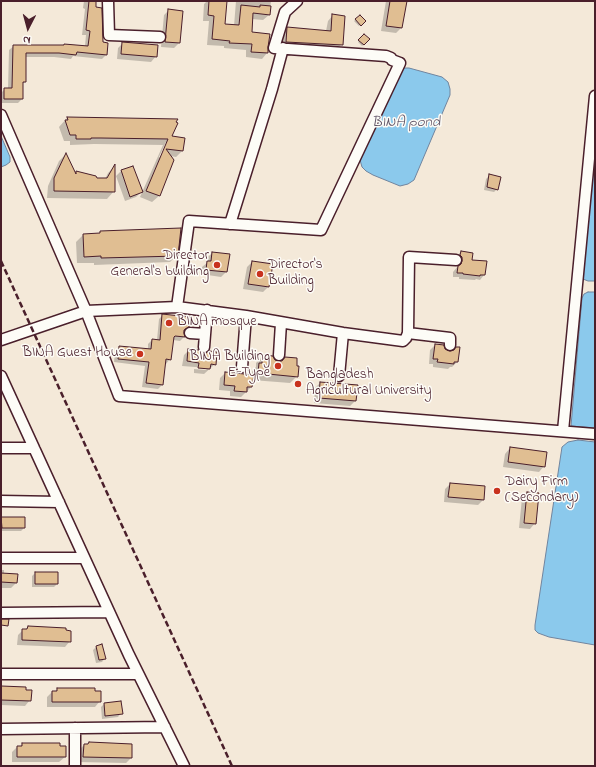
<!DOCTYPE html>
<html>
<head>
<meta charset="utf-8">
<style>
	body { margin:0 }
	#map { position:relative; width:596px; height:767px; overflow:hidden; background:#fdfcf7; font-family:"Indie Flower",sans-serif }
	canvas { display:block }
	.frame { position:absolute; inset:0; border:2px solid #4a1f2b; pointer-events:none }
	.north { position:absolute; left:8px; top:8px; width:40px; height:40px; -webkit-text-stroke:3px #fdfcf7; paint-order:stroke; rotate:186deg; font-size:11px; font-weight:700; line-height:16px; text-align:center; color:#4a1f2b }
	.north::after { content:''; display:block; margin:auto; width:14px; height:18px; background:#4a1f2b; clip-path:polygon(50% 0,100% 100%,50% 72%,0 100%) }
</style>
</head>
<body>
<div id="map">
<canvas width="596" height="767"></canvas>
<div class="frame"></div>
<div class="north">N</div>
</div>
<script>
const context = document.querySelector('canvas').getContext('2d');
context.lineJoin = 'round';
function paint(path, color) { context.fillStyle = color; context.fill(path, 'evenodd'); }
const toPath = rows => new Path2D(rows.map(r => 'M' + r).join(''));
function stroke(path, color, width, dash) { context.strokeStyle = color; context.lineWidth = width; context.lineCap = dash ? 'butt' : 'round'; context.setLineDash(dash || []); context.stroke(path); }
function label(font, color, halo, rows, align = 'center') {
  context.font = font + ' "Indie Flower",sans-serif'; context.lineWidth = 3; context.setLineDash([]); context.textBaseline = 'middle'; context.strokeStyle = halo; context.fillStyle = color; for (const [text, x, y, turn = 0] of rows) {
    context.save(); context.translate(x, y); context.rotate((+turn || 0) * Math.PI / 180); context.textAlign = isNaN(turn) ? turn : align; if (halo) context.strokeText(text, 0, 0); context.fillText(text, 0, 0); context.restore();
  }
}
const built = toPath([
	[1,1,595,1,595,766,1,766]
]);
const water = toPath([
	[403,68,409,68,442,77,448,82,450,89,450,95,414,180,408,184,400,186,373,175,366,171,362,167,360,160,362,154,403,68],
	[595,135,595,281,588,281,583,279,580,274,595,135],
	[1,136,10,157,10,162,6,165,1,167,1,136],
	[588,292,595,292,595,428,571,426,582,298,584,294,588,292],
	[578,440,595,442,595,645,549,637,538,633,535,630,535,625,562,447,568,442,578,440]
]);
const shadow = toPath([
	[84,1,95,1,95,8,102,43,106,55,102,59,73,56,71,59,54,57,25,57,25,82,22,84,22,99,18,103,1,103,1,93,5,89,8,89,9,50,14,46,62,46,64,45,85,46,86,35,82,35,85,9,83,8],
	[207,1,226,1,224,25,234,26,236,1,271,1,269,15,263,20,252,19,250,33,267,53,262,59,246,57,246,50,224,48,224,46,207,45,209,21,203,21,204,4],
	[386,1,406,1,401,28,396,33,381,31],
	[169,10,179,43,174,48,161,47,164,15],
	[333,15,342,44,336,49,282,47,282,33,288,28,326,31,328,21],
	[360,16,364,21,359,26,354,21],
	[364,35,369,39,362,46,358,42],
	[123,43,156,56,151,62,117,59,118,48],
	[67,118,176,120,170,137,183,150,176,157,170,156,159,196,152,202,140,197,163,145,94,144,70,145,70,141,64,141,59,127],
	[166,142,168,142,161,158,159,157],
	[66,154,75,174,77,172,96,179,105,179,108,173,114,167,114,191,107,199,47,198,48,186,59,161],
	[121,171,141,192,136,197,125,201,116,176],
	[490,175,497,189,494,192,484,190,486,179],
	[100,232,177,255,170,262,94,265,94,263,77,263,76,242,83,235,98,234],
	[461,252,471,261,484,275,480,280,476,279,475,280,459,279,459,277,453,277,453,272,458,266,456,257],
	[212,253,226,272,221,277,201,274,202,267,207,263,207,258],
	[252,262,268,287,263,292,243,289,247,267],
	[163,315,188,326,183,331,184,337,180,341,173,340,170,359,166,364,164,363,162,385,158,389,142,387,145,366,114,362,115,351,120,347,148,350,148,344,152,340,157,340,159,319],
	[435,345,444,349,457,362,452,367,450,367,448,369,433,367,433,364,429,364,430,350],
	[189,350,203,354,215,364,204,374,194,373,194,369,206,370,208,368,182,366,184,355],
	[263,356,274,361,297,376,290,383,252,380,251,387,241,397,230,396,230,391,219,390,220,378,225,373,252,375,252,371,256,367,256,363],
	[320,383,355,401,350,406,314,403,315,388],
	[510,448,544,466,539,472,503,467,505,454],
	[450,484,483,500,478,505,444,502,445,489],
	[527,493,535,523,530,529,519,528,522,498],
	[2,518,24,528,21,531,1,531,1,519],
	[1,570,4,570,4,574,16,583,11,588,1,588],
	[35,573,57,584,54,587,32,587,32,576],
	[28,627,70,641,65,647,17,645,18,635,23,630,25,630],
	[96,647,105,658,102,662,96,663,93,650],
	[1,687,25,691,30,700,25,706,1,705],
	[57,689,94,692,100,701,95,707,47,707,47,697,52,692,55,692],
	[104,704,121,713,118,717,102,719,101,707],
	[22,744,65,757,59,762,12,762,12,752,17,747,20,747],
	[84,745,131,758,126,763,78,762,79,750]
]);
const building = toPath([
	[89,1,96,1,96,7,102,8,103,42,108,43,107,55,77,52,76,55,59,53,26,53,26,82,23,82,23,99,4,99,4,88,12,88,13,45,64,45,64,44,88,46,90,31,86,30,89,1],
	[209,1,227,1,225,24,239,25,241,5,260,7,260,5,271,6,270,15,253,13,252,32,270,34,268,47,268,53,251,52,252,44,229,43,230,41,212,39,214,16,208,15,209,1],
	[390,1,407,1,402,28,386,26,390,1],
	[168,9,183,11,180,43,165,42,168,9],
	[332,14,345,16,343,45,286,42,287,27,331,31,332,14],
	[360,15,366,21,361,26,355,19,360,15],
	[364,34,370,39,364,45,358,40,364,34],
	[122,42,158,45,157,57,121,54,122,42],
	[67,117,178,119,176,122,178,123,172,136,185,138,183,151,166,149,174,160,160,196,146,191,168,139,101,138,91,138,91,139,76,139,76,135,70,135,65,120,68,120,67,117],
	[66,153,76,174,76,171,96,176,97,178,107,178,115,164,115,192,54,191,54,178,66,153],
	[133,166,143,192,130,197,121,170,133,166],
	[489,174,501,177,498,190,487,187,489,174],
	[181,228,178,256,101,258,101,256,84,257,83,234,100,233,100,231,181,228],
	[461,251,473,253,472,260,487,261,485,275,480,275,480,276,463,274,463,273,457,273,458,266,461,264,462,261,462,257,460,255,461,251],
	[212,252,230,254,227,272,206,270,207,261,211,261,212,252],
	[252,261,273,264,269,287,248,284,252,261],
	[162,314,190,317,189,327,184,330,184,333,185,337,175,336,174,337,171,360,166,359,163,385,146,383,149,362,118,359,119,346,151,349,152,339,160,340,162,314],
	[435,344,444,345,445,349,450,351,454,350,456,347,460,347,458,362,454,362,454,364,437,362,438,359,433,359,435,344],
	[188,349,198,350,203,353,206,353,209,351,217,352,216,365,211,364,210,369,198,368,199,363,187,361,188,349],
	[263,355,273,356,275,360,278,361,282,361,285,357,297,358,297,366,299,366,298,377,258,373,259,363,262,363,263,355],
	[225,372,254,375,252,387,247,387,247,392,234,391,235,386,224,385,225,372],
	[320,382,358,385,356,401,319,398,320,382],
	[510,447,547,452,545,467,508,462,510,447],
	[450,483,485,486,484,500,448,497,450,483],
	[527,492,539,493,536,524,524,523,527,492],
	[1,517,25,517,25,528,2,528,1,517],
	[35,572,58,572,58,584,35,584,35,572],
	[1,573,18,574,17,583,1,582,1,573],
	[1,619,9,619,8,626,1,625,1,619],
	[28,626,66,628,66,630,71,631,71,642,22,640,22,629,27,629,28,626],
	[102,644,106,659,99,660,96,646,102,644],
	[1,686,26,687,26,690,32,690,31,701,1,700,1,686],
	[57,688,95,688,95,691,101,691,101,702,52,702,52,691,57,691,57,688],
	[121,701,123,714,105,716,104,703,121,701],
	[89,742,132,744,132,758,83,757,84,744,88,744,89,742],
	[22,743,60,743,60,746,66,746,66,757,17,757,17,746,22,746,22,743]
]);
const minor = toPath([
	[108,1,109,35,160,37],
	[1,115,86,311,119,396,595,434],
	[230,224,272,89,283,48],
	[177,307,189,221,321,230,400,63,392,60,391,58,386,56,274,48,285,12,297,1],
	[190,333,205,334],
	[408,333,450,338,450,345],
	[1,340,86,311,177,307,246,316,343,333,403,341,406,338,408,333,409,257,456,260],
	[204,347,207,310],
	[279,355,281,323],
	[242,367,246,316],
	[1,376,129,655,184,766],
	[339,376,343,333],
	[563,431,595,96],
	[1,448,34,448],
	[1,501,59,502],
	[1,558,84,558],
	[1,613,109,612],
	[1,674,138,674],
	[75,728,75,766],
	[1,729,165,727]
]);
const rail = toPath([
	[1,261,232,766]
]);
const markers = [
	[217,265,4,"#c8321e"],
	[260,274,4,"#c8321e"],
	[169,323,4,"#c8321e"],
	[140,354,4,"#c8321e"],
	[278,366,4,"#c8321e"],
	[298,384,4,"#c8321e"],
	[497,491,4,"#c8321e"]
];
const poiNames = [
	["Director",209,257,"right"],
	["General's building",209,273,"right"],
	["Director's",268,266],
	["Building",268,282],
	["BINA mosque",177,323],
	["BINA Guest House",132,354,"right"],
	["BINA Building",270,358,"right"],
	["E-Type",270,374,"right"],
	["Bangladesh",306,376],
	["Agricultural University",306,392],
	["Dairy Firm",505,483],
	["(Secondary)",505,499]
];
const waterNames = [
	["BINA pond",406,124]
];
paint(built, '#f4e9d9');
paint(water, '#8bc9ec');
stroke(water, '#71859f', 1);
paint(shadow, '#0003');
paint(building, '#e0be92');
stroke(building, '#4a1f2b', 1);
stroke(minor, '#4a1f2b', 13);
stroke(minor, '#fdfcf7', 10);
stroke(rail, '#4a1f2b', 2.5, [6, 3]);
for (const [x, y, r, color] of markers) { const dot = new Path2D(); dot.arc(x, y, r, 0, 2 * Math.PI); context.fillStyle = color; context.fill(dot); stroke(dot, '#fdfcf7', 1.5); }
label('14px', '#4a1f2b', '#fdfcf7', poiNames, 'left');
label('italic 15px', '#5e5265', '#fdfcf7', waterNames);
</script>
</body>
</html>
